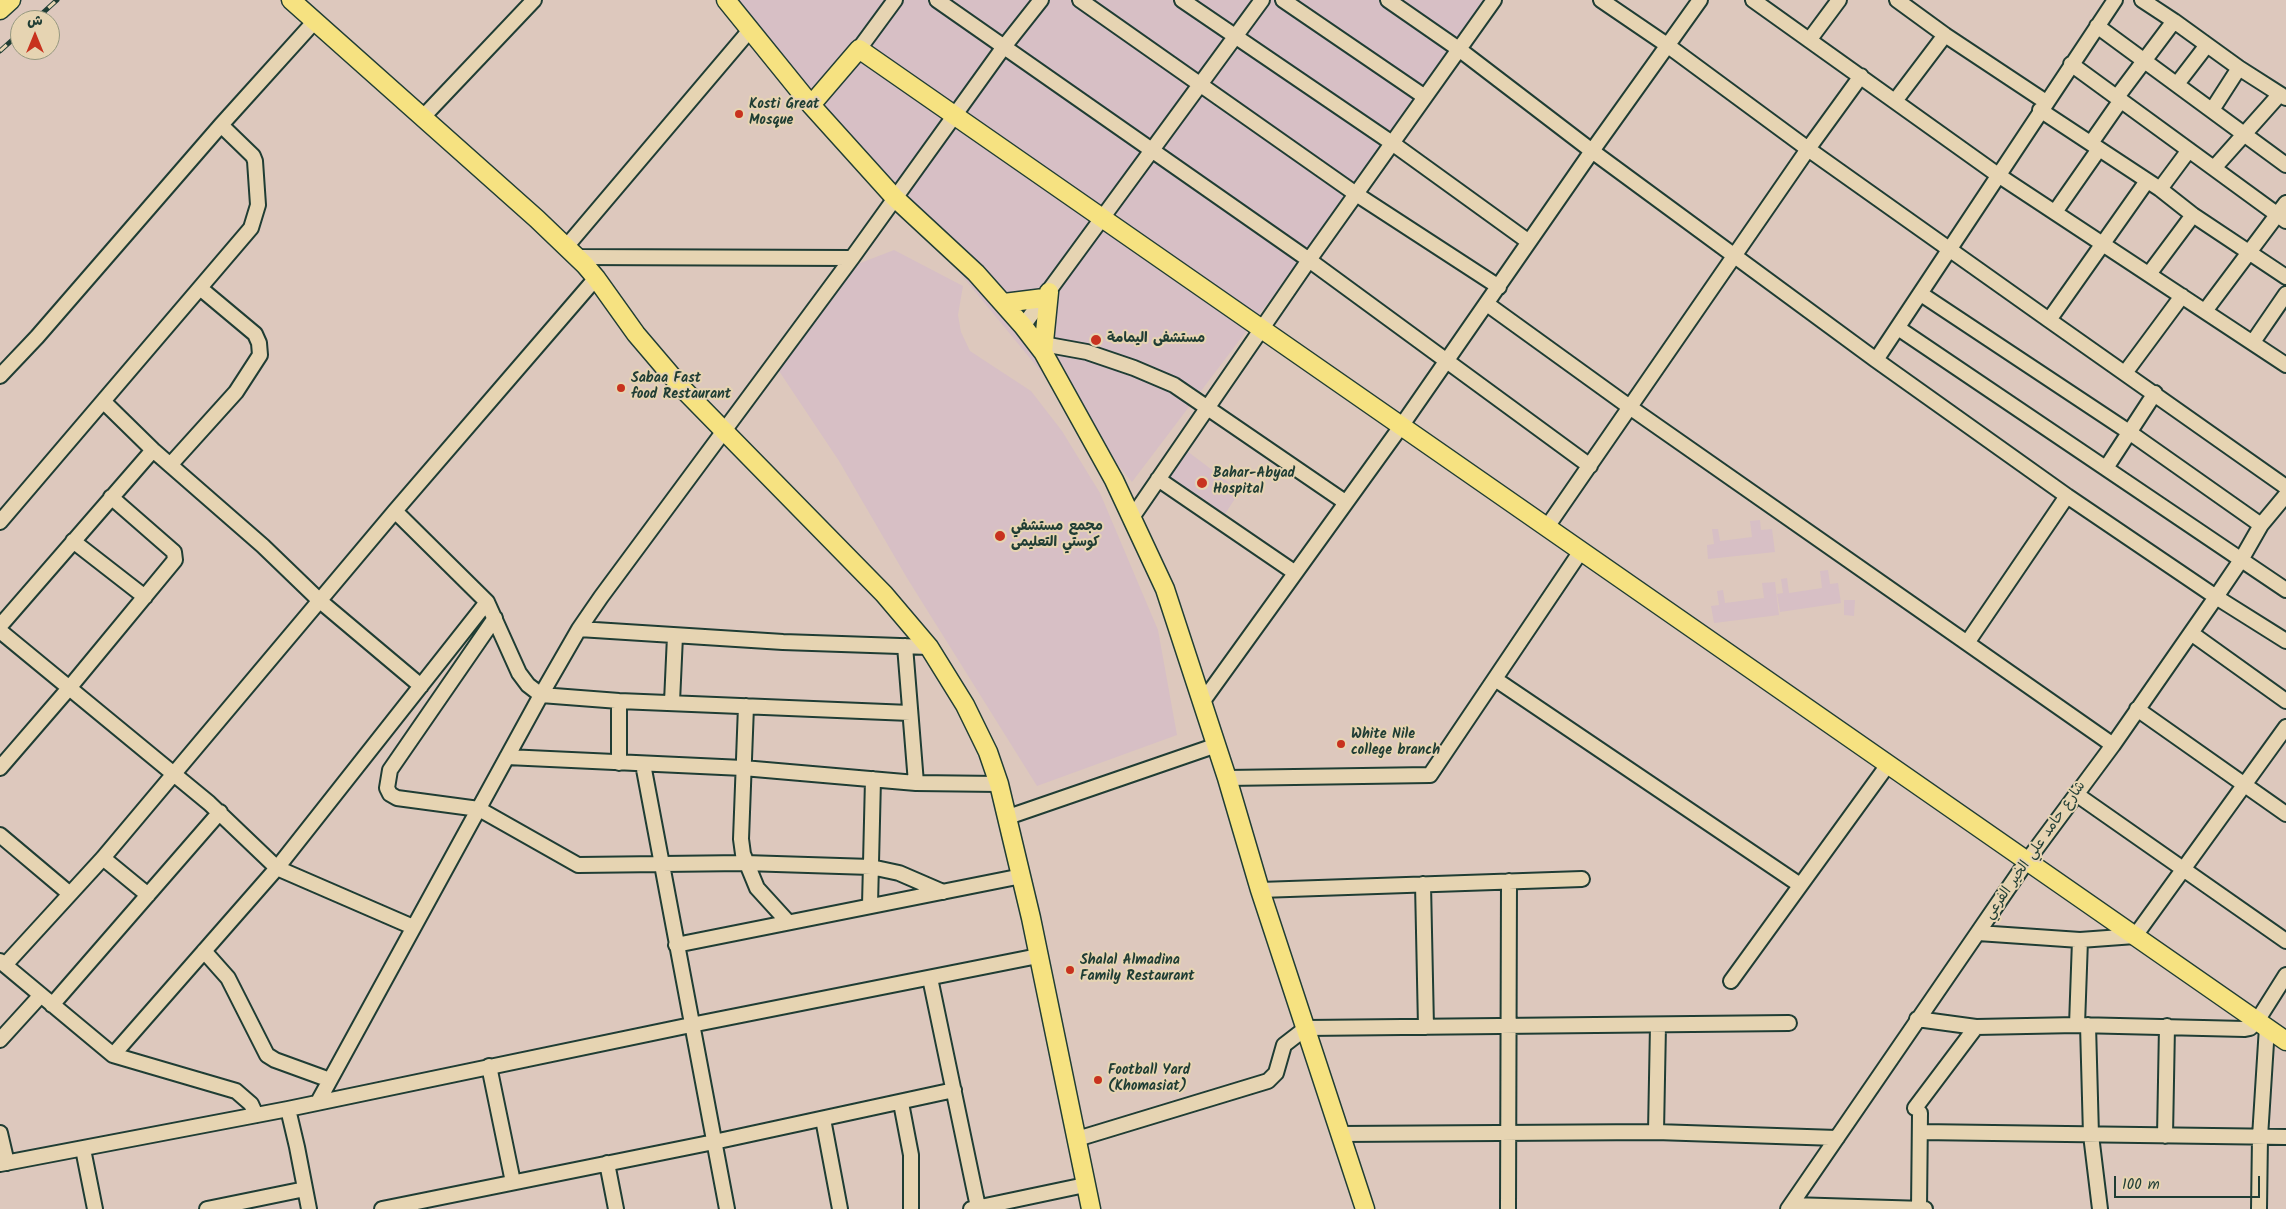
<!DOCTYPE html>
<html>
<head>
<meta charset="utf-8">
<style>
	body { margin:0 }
	#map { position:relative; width:2286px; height:1209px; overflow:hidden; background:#ddc8bd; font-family:Kalam,"Playpen Sans Arabic",sans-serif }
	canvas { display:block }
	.north { position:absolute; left:10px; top:10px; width:50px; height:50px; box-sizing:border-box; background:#e6d4b2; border:1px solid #969880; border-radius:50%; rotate:0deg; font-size:14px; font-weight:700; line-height:20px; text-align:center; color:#1f3d34 }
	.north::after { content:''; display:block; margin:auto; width:18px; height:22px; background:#c8321e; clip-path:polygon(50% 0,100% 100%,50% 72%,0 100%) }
	.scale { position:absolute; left:2114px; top:1176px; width:146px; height:22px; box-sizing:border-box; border:2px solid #1f3d34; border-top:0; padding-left:6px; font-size:15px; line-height:18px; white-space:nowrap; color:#1f3d34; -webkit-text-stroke:4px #e6d4b2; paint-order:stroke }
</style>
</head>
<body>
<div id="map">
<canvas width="2286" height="1209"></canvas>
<div class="north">ش</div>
<div class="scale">100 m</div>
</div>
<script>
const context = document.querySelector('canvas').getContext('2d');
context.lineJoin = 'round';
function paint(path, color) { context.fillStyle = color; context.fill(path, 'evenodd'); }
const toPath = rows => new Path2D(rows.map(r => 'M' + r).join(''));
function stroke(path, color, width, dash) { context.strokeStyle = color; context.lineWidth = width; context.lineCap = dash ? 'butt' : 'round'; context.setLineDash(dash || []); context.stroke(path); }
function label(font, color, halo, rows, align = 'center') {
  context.font = font + ' Kalam,"Playpen Sans Arabic",sans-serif'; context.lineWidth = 4; context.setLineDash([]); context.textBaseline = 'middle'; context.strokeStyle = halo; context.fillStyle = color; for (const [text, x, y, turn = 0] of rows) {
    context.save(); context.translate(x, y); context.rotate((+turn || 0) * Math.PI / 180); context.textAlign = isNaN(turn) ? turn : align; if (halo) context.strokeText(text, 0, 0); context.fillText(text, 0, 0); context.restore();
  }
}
const built = toPath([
	[735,0,1487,0,1273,296,1132,482],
	[894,250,963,286,958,315,961,332,970,351,1031,391,1062,431,1100,493,1158,630,1177,735,1037,786,907,578,839,461,779,371,850,267],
	[1183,448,1240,491,1223,517,1165,476],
	[1760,520,1761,530,1772,529,1775,552,1708,559,1707,545,1714,544,1712,529,1718,529,1720,541,1752,537,1750,521],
	[1828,570,1830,584,1838,583,1841,603,1780,612,1777,594,1783,593,1781,579,1787,578,1789,593,1822,588,1820,571],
	[1775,582,1779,615,1714,623,1711,606,1719,605,1717,591,1723,590,1725,603,1764,598,1762,583],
	[1844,600,1855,600,1854,616,1844,615]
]);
const minor = toPath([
	[937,0,1309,260,1590,466],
	[1080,0,1356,194,1499,287],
	[1182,0,1392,143,1529,242],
	[1283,0,1425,97],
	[1388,0,1460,50,1592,151,1876,360,2067,496,2216,597,2286,641],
	[1601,0,1667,45,1808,149,2049,320,2286,487],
	[1753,0,1998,175,2286,365],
	[1897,0,1945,35,2046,102],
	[2142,0,2174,21,2239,68,2286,98],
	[2097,26,2286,165],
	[1810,39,1839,0],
	[859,49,895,0],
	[2071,64,2286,221],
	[2177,84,2207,45],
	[2117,97,2174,21],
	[1895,101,1945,35],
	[2040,110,2160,189,2193,215,2286,277],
	[2212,110,2239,68],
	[423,117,534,0],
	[2091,143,2121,100],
	[2214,168,2280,94],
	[2160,189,2189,150],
	[2055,212,2099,149],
	[566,247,750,30],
	[576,257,852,258],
	[2149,274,2193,215],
	[1921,294,2129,432,2261,525],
	[1487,304,1631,408,2113,745],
	[2205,311,2286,203],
	[2049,320,2147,181],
	[1023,326,1262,0],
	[1898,328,2286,590],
	[2253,342,2286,294],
	[1043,344,1087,352,1134,368,1174,385,1345,502],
	[1876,360,2115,0],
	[2125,373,2182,296],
	[0,376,37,337,221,125,314,22],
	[104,402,153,450,263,546,320,601,421,686],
	[171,464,236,392,260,355,259,343,255,334,200,288],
	[2106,468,2155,393],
	[1158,479,1294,572],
	[395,511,487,602,519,673,528,685,541,695,619,701,910,713],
	[1133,516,1309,260,1494,0],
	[0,522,251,228,258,205,255,161,253,156,221,125],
	[1547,527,1808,149,1861,76],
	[73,541,145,597],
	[495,618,390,770,387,788,390,794,397,798,479,809,578,865,745,863,871,867,899,873,943,892],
	[0,626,153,450],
	[579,629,783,642,929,647],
	[0,631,209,803,277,868,413,927],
	[2191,633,2286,701],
	[1967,643,2067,496],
	[905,646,916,783],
	[1495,679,1800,885],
	[1203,701,1402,425,1592,151,1700,0],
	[672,702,675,636],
	[746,706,741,839,743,854,757,888,788,922],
	[2137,709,2286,814],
	[507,757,743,768,916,783,999,784],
	[619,763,619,701],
	[643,764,727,1209],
	[0,768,70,687,175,560,174,552,111,497],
	[1227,778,1430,775,1581,551],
	[2076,794,2286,941],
	[1008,817,1217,745],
	[0,835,70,894],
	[103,858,148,895],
	[1423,884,1426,1027],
	[1260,890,1582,879],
	[870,905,873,779],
	[1978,933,2080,940,2135,936,2286,727],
	[676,945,1022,876],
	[204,951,228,978,267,1055,275,1060,330,1080],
	[0,961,113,1055,236,1091,251,1104,256,1115],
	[5,965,103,858,395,511,596,278],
	[930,978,978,1207],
	[1731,981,1887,766],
	[52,1005,220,812],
	[1917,1019,1976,1027,2077,1025,2245,1029,2250,1028,2257,1021,2286,975],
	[2077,1025,2080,940],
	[2088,1025,2091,1135,2100,1209],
	[0,1040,41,995],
	[113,1055,277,868,487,602],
	[489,1066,513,1182],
	[318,1102,541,695,579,629,601,597,852,258,1003,48,1041,0],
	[901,1103,911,1155,911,1209],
	[1915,1108,1976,1027],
	[288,1109,297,1147,309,1209],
	[823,1119,840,1209],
	[1656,1132,1658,1025],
	[1920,1132,2286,1137],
	[0,1133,7,1163],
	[1340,1134,1656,1132,1837,1138],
	[2165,1136,2167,1026],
	[1077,1139,1268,1081,1276,1073,1284,1045,1306,1028,1789,1023],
	[83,1149,95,1209],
	[607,1163,616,1209],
	[0,1164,288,1109,691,1025,1038,956],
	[1791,1205,1925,1209],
	[207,1209,305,1189],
	[382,1209,714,1142,954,1090],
	[971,1209,1085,1185],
	[1508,1209,1509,881],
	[1788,1209,2027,861,2113,745,2216,597,2241,560,2261,525,2286,495],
	[1919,1209,1920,1113],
	[2259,1209,2260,1137,2267,1027]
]);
const major = toPath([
	[291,0,537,219,585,265,596,278,636,334,682,388,884,594,929,647,965,705,988,752,999,784,1031,918,1091,1209],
	[726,0,811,105,894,197,976,273,1023,326,1043,352,1114,480,1165,589,1227,778,1260,890,1365,1209],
	[0,10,11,0],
	[811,105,859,49,2286,1041],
	[1004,303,1044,298],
	[1043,352,1049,292]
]);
const rail = toPath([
	[35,20,57,0],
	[0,51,20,33]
]);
const markers = [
	[739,114,5,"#c8321e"],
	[1096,340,6,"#c8321e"],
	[621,388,5,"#c8321e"],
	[1202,483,6,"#c8321e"],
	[1000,536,6,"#c8321e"],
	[1341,744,5,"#c8321e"],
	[1070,970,5,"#c8321e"],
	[1098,1080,5,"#c8321e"]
];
const poiNames = [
	["Kosti Great",749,106],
	["Mosque",749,122],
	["مستشفى اليمامة",1107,340],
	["Sabaa Fast",631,380],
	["food Restaurant",631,396],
	["Bahar-Abyad",1213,475],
	["Hospital",1213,491],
	["مجمع مستشفي",1011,528],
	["كوستي التعليمى",1011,544],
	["White Nile",1351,736],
	["college branch",1351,752],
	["Shalal Almadina",1080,962],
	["Family Restaurant",1080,978],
	["Football Yard",1108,1072],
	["(Khomasiat)",1108,1088]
];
const streetNames = [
	["شارع حامد علي الخير الفرعي",2036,851,-55]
];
paint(built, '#d7bfc5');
stroke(minor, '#1f3d34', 18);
stroke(major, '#1f3d34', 21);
stroke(minor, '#e6d4b2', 14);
stroke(major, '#f6e281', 18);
stroke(rail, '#1f3d34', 5);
stroke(rail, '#e6d4b2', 3, [9]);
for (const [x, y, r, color] of markers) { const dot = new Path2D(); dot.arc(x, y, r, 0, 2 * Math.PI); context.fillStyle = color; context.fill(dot); stroke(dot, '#e6d4b2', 2); }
label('bold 14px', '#1f3d34', '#e6d4b2', poiNames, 'left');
label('14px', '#1f3d34', '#e6d4b2', streetNames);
</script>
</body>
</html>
